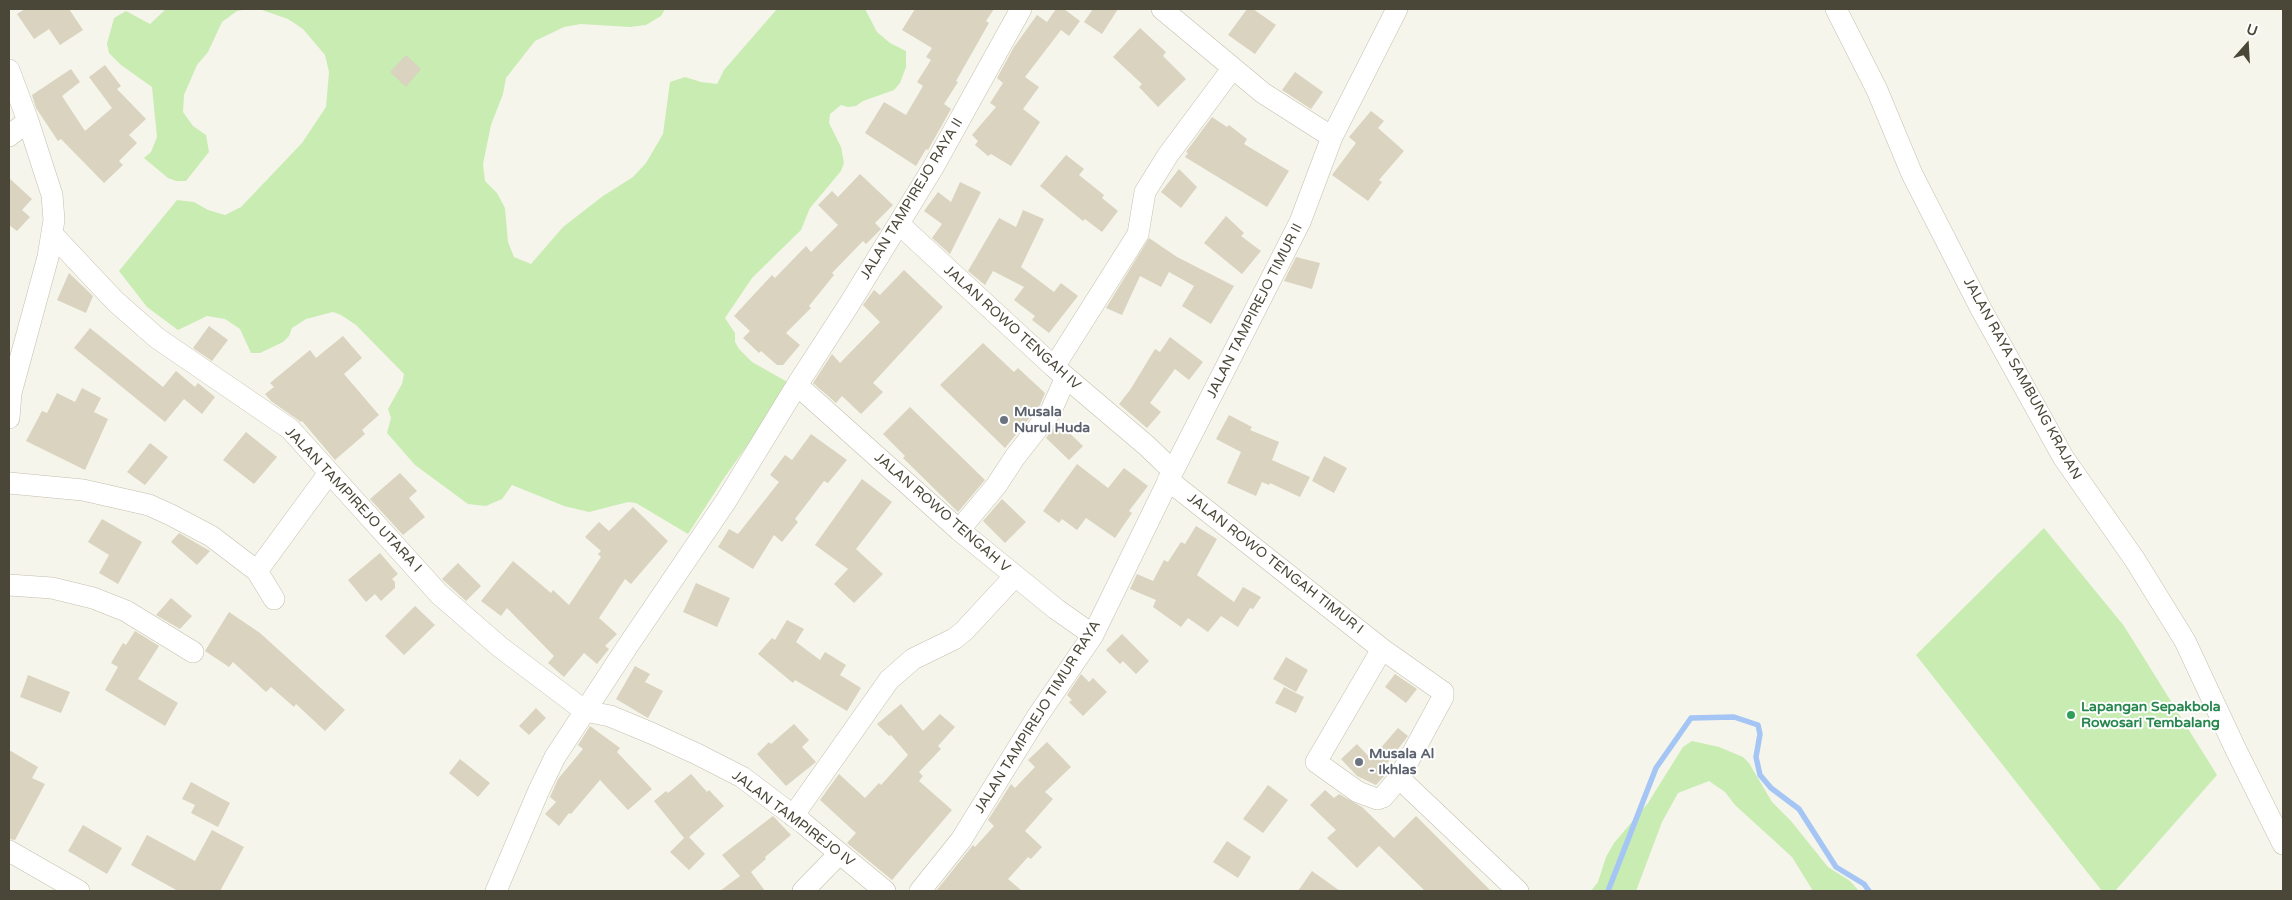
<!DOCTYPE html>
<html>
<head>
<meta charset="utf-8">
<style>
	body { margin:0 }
	#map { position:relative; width:2292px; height:900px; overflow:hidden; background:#f6f5eb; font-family:"Varela Round",sans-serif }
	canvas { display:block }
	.frame { position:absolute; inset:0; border:10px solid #4b4738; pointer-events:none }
	.north { position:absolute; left:2222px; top:20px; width:50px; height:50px; -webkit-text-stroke:4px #fff; paint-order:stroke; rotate:19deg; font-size:14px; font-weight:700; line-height:20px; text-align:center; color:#4b4738 }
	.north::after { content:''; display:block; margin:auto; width:18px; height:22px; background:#4b4738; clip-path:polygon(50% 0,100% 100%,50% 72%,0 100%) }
</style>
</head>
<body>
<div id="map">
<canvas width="2292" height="900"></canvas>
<div class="frame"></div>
<div class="north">U</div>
</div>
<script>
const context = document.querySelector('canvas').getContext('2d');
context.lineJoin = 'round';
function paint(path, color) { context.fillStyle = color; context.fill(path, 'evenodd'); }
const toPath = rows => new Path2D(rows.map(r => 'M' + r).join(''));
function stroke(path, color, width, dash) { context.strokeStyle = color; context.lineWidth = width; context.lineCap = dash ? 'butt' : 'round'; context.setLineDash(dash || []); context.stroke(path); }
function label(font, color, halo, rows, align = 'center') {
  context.font = font + ' "Varela Round",sans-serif'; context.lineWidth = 4; context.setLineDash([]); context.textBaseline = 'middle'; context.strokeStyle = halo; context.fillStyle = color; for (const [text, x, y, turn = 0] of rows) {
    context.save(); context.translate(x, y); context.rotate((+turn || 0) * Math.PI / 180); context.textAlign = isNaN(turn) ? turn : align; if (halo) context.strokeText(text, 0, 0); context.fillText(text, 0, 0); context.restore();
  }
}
const green = toPath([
	[166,9,249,9,237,11,222,22,208,52,197,65,184,95,183,112,193,126,206,135,209,152,186,181,176,181,168,178,144,158,151,152,157,137,152,87,121,65,109,53,107,44,114,18,126,11,150,24],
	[259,9,665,9,661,16,646,25,630,27,581,24,564,27,535,41,506,78,503,94,491,125,483,164,485,181,497,193,505,208,508,242,514,257,531,264,563,227,603,196,633,177,646,163,663,134,670,82,685,77,701,82,717,84,724,70,777,9,865,9,877,32,890,43,906,51,906,67,900,83,894,90,863,101,856,106,848,107,841,105,830,114,829,123,841,147,844,163,841,171,810,208,801,230,752,278,725,318,735,333,735,342,739,349,752,362,791,384,724,478,688,534,636,503,628,502,589,512,564,506,512,485,502,499,486,506,468,504,415,465,387,433,391,418,388,409,402,384,404,374,356,325,341,315,333,312,306,319,292,328,289,336,283,342,260,353,251,353,240,329,225,319,207,316,178,330,147,307,119,271,177,200,194,202,208,210,225,215,241,207,302,143,326,107,329,72,325,55,303,29,288,19],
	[2044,528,2124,626,2217,775,2115,891,2102,891,1916,655],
	[1692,741,1719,747,1743,757,1749,763,1772,802,1791,821,1828,867,1850,881,1859,891,1813,891,1792,857,1735,805,1725,792,1709,781,1678,793,1662,822,1636,891,1591,891,1598,882,1606,857,1614,843,1648,803,1683,747]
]);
const stream = toPath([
	[1608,891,1656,768,1691,718,1734,717,1758,725,1760,734,1756,757,1760,775,1771,788,1799,809,1836,867,1864,884,1869,891]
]);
const building = toPath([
	[25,9,69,9,83,30,60,45,49,29,34,39,17,14],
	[915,9,994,9,986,21,989,23,956,81,958,82,944,104,951,109,928,150,926,149,916,166,865,133,884,102,906,115,923,86,917,82,931,60,926,57,932,48,902,30],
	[1056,9,1064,9,1080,21,1069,36,1061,30,1025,77,1039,87,1023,109,1040,122,1011,166,991,154,988,156,975,145,978,141,972,135,996,107,990,103,1003,83,997,78,1014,47,1037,15,1047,22],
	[1093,9,1118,9,1102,34,1084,22],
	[1247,9,1253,9,1276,25,1255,54,1228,35],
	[1140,28,1166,52,1163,56,1186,79,1158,107,1139,87,1142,84,1113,57],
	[406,55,421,69,406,87,390,72],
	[105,65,121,86,117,89,146,119,129,135,137,143,119,161,123,165,104,183,61,139,58,141,36,108,32,95,71,69,80,82,62,96,85,131,112,108,89,77],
	[1295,72,1323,92,1311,109,1282,90],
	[1371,111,1384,121,1378,128,1404,151,1379,180,1382,182,1368,201,1332,175,1356,143,1349,137],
	[1212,117,1227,127,1229,125,1247,139,1244,144,1289,171,1267,207,1185,157,1188,153,1186,152],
	[1066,155,1084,169,1079,175,1104,195,1102,198,1118,211,1102,232,1085,219,1083,221,1040,186],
	[1179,169,1197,187,1181,208,1161,192],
	[860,174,893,205,875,223,881,229,866,244,863,241,832,273,834,275,809,306,811,308,786,333,800,345,783,365,777,365,761,351,759,353,743,338,750,331,734,316,772,275,775,278,806,246,811,252,838,225,818,205,832,191,838,197],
	[9,178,32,199,22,210,30,217,17,231,9,225],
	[960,182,981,192,950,254,932,238,942,224,924,211,938,192,951,202],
	[1023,210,1044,219,1021,267,1054,292,1061,283,1078,296,1049,333,1032,320,1035,316,1014,300,1024,287,993,271,985,285,968,271,999,218,1016,227],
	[1226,216,1244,233,1241,236,1261,251,1242,274,1204,243],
	[1149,238,1177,257,1234,286,1211,324,1182,306,1194,286,1169,272,1161,287,1140,276,1122,315,1106,308],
	[1296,257,1320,263,1312,289,1284,281],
	[904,270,943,307,873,383,883,392,861,414,842,396,836,403,813,383,832,354,840,363,880,322,863,305,874,290,880,295],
	[69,273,93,296,86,313,57,300],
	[209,326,228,340,212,361,193,348],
	[90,328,163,387,176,371,195,387,198,383,215,397,202,414,184,399,165,422,74,348],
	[343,336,362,358,344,374,379,415,362,430,365,434,335,460,302,421,301,422,271,401,265,394,274,387,270,383,310,350,316,358],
	[1170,337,1203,362,1189,380,1175,369,1150,403,1161,412,1147,428,1119,404,1130,390,1155,349,1160,352],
	[983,343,1014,372,1018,368,1045,393,1040,405,1005,448,940,385],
	[82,388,101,398,94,412,108,419,85,470,26,441,42,411,47,413,57,393,75,402],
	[910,407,985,480,958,512,903,458,905,456,883,434],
	[1229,415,1252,427,1250,430,1279,442,1272,460,1310,477,1300,497,1270,483,1269,485,1262,482,1256,496,1227,483,1241,452,1216,439],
	[1058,422,1083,446,1069,460,1046,438],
	[246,432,277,457,254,484,223,460],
	[811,434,847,460,828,483,824,481,795,519,798,522,782,542,774,535,753,569,718,547,729,529,738,534,779,482,770,475,785,455,792,460],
	[150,443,168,457,145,485,127,472],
	[1324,456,1347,468,1334,493,1312,481],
	[1077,464,1108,488,1124,468,1148,486,1129,511,1132,513,1115,538,1086,518,1077,530,1062,519,1059,523,1043,511],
	[400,473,417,491,409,498,425,517,403,535,370,499],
	[862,479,892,502,856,549,883,574,854,603,834,584,848,569,815,545],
	[1002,499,1026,522,1005,543,983,521],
	[633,507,668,541,631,584,625,579,599,618,617,634,605,646,609,649,597,664,584,653,564,677,548,663,554,656,507,608,501,616,481,601,513,561,551,593,553,590,569,605,601,557,598,554,601,551,585,537,599,522,609,531],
	[102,519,142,542,118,584,99,573,109,555,88,542],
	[1196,526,1217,539,1197,575,1234,602,1243,587,1261,597,1253,609,1250,608,1238,627,1221,616,1208,632,1188,618,1181,627,1153,607,1156,600,1130,589,1137,574,1153,581,1164,560,1168,562,1181,542,1185,544],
	[179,533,210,551,197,565,171,542],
	[380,553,398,574,392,579,395,582,395,588,381,601,375,594,366,602,348,580],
	[458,563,481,586,466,601,442,579],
	[696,583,730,598,717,627,683,612],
	[171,598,192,616,180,629,156,615],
	[415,606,435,625,404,655,385,636],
	[229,612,260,633,345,710,325,731,296,704,294,707,271,687,266,692,233,662,229,667,205,651],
	[787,620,804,629,796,642,820,660,825,652,846,665,840,675,861,688,847,711,795,680,793,683,758,654,772,638,775,640],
	[135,631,159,646,138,679,178,703,165,726,105,690,118,667,111,663,123,643,126,645],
	[1122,634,1149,661,1136,674,1123,661,1120,664,1106,650],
	[1286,657,1308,670,1296,692,1273,679],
	[635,666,650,674,645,682,663,691,648,718,616,699],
	[1081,674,1089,682,1093,678,1107,692,1083,716,1069,702,1072,700,1067,695],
	[1395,674,1417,689,1406,703,1385,687],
	[28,675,70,692,61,713,20,697],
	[1284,687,1304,697,1296,713,1275,703],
	[901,704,923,731,940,714,955,727,938,746,941,749,919,772,923,776,919,781,952,810,892,880,847,843,856,833,820,800,839,774,865,798,879,783,881,785,908,755,891,735,889,736,877,724],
	[536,708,546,718,529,735,519,726],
	[794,724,809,740,802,747,816,762,786,786,757,754,769,742,771,744],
	[590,726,620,748,617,752,652,789,628,810,600,780,571,814,569,813,559,826,545,814,556,802,550,797,558,779,583,749,578,745],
	[1398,728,1408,736,1382,770,1386,774,1376,785,1357,776,1341,759,1357,744,1371,759],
	[1047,742,1071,767,1045,792,1053,799,1025,831,1042,847,1031,859,1028,857,1008,879,1022,891,936,891,973,845,975,847,994,826,988,820,1011,784,1015,788,1035,767,1028,760],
	[9,750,38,767,32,778,45,784,15,840,9,839],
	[460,759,490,783,478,797,449,773],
	[691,774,707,792,709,790,724,806,689,837,705,854,689,870,670,852,684,838,654,801,666,791,668,793],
	[191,782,230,803,218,827,191,813,195,805,182,799],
	[1268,785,1288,800,1263,833,1243,819],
	[1325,790,1334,798,1339,794,1362,807,1394,838,1416,816,1491,891,1425,891,1379,846,1357,868,1327,838,1336,830,1310,805],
	[773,816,791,835,765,857,766,859,751,872,765,891,720,891,740,876,722,855],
	[83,825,122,848,107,874,68,851],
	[212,830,244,847,220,891,178,891,131,865,147,835,195,861],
	[1227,841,1251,857,1238,878,1213,862],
	[1312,871,1340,891,1298,891]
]);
const minor = toPath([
	[1162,9,1263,93,1332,137],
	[1836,9,1877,90,1912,174,1981,309,2063,457,2135,560,2185,641,2236,750,2283,844],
	[9,70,28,121,52,195,54,220,48,257,11,393,9,418],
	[9,136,28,121],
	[899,224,1054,367,1147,446,1173,471],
	[52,234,115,301,157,338,290,429,439,594,500,647,585,711,610,716,651,733,697,754,742,777,803,823,885,891],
	[1054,367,1138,234,1145,192,1168,155,1232,69],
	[797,385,959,530,1056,609,1093,635],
	[1168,480,1382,649,1443,692,1443,697,1399,778,1518,891],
	[9,483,83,490,149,505,171,515,211,536,257,571,274,599],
	[959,530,996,486,1015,457,1051,411,1066,377],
	[257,571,329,473],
	[9,585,52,588,93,598,126,611,193,652],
	[1382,649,1316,762,1358,792,1377,799,1383,797,1399,778],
	[793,816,889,680,913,659,954,639,964,631,1015,576],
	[9,851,79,891],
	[496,891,539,790,555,757,627,647,726,501,797,385,850,303,934,166,1021,9],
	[803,891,839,854],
	[920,891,961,840,1037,717,1093,635,1173,471,1300,222,1332,137,1397,9]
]);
const markers = [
	[1004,420,5,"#6b7280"],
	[2071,715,5,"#2e9e5b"],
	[1359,762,5,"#6b7280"]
];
const streetNames = [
	["JALAN TAMPIREJO RAYA II",912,199,-59],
	["JALAN TAMPIREJO TIMUR II",1255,311,-63],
	["JALAN ROWO TENGAH IV",1012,328,42],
	["JALAN RAYA SAMBUNG KRAJAN",2022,379,61],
	["JALAN TAMPIREJO UTARA I",353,500,47],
	["JALAN ROWO TENGAH V",942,513,41],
	["JALAN ROWO TENGAH TIMUR I",1275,564,38],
	["JALAN TAMPIREJO TIMUR RAYA",1038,717,-58],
	["JALAN TAMPIREJO IV",793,819,37]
];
const worshipNames = [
	["Musala",1014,412],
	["Nurul Huda",1014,428],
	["Musala Al",1369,754],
	["- Ikhlas",1369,770]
];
const leisureNames = [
	["Lapangan Sepakbola",2081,707],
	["Rowosari Tembalang",2081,723]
];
paint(green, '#c8ecb2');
stroke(stream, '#a5c6f5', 5.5);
paint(building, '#d9d3bf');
stroke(minor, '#c3bfac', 22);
stroke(minor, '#fff', 21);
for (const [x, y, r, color] of markers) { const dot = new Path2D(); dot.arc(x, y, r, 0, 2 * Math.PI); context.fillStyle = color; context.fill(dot); stroke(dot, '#fff', 2); }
label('14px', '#4b4738', '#fff', streetNames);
label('bold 14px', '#5b616d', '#fff', worshipNames, 'left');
label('bold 14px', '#27864d', '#fff', leisureNames, 'left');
</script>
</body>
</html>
